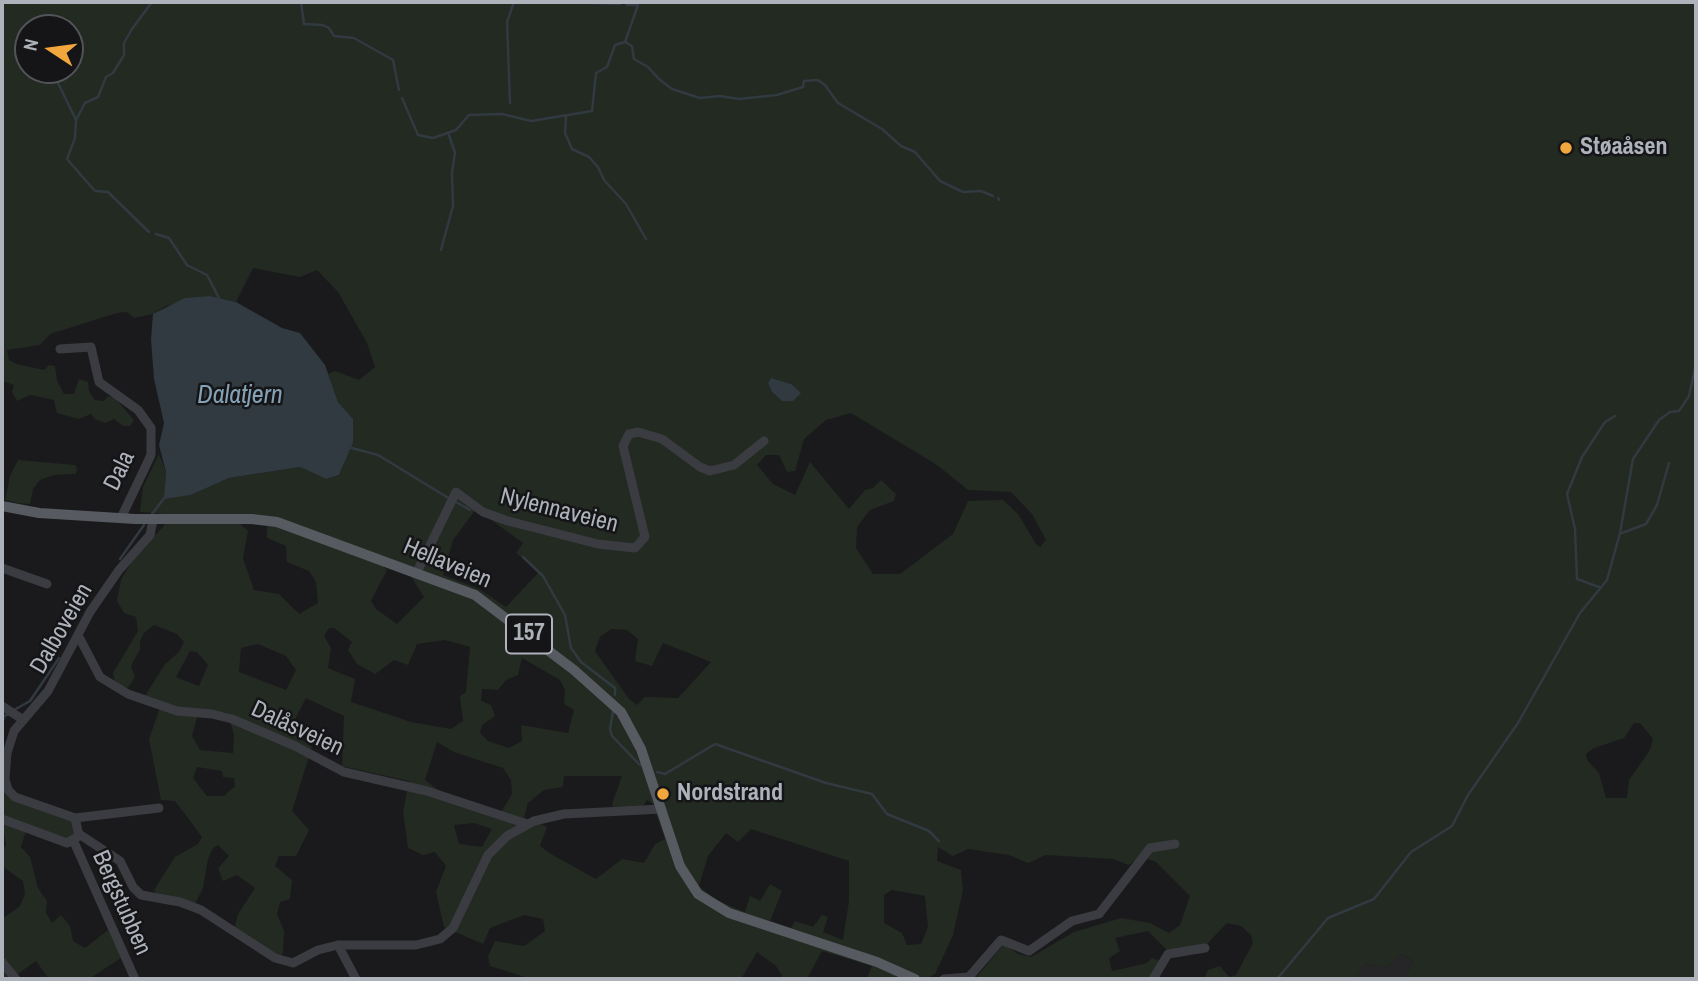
<!DOCTYPE html>
<html>
<head>
<meta charset="utf-8">
<style>
	body { margin:0 }
	#map { position:relative; width:1698px; height:981px; overflow:hidden; background:#1a1a1c; font-family:"Archivo Narrow",sans-serif }
	canvas { display:block }
	.frame { position:absolute; inset:0; border:4px solid #adb2bb; pointer-events:none }
	.north { position:absolute; left:14px; top:14px; width:70px; height:70px; box-sizing:border-box; background:#151517; border:2px solid #525459; border-radius:50%; rotate:283deg; font-size:19px; font-weight:700; line-height:28px; text-align:center; color:#adb2bb }
	.north::after { content:''; display:block; margin:auto; width:24px; height:32px; background:#f1a73d; clip-path:polygon(50% 0,100% 100%,50% 72%,0 100%) }
</style>
</head>
<body>
<div id="map">
<canvas width="1698" height="981"></canvas>
<div class="frame"></div>
<div class="north">N</div>
</div>
<script>
const context = document.querySelector('canvas').getContext('2d');
context.lineJoin = 'round';
function paint(path, color) { context.fillStyle = color; context.fill(path, 'evenodd'); }
const toPath = rows => new Path2D(rows.map(r => 'M' + r).join(''));
function stroke(path, color, width, dash) { context.strokeStyle = color; context.lineWidth = width; context.lineCap = dash ? 'butt' : 'round'; context.setLineDash(dash || []); context.stroke(path); }
function label(font, color, halo, rows, align = 'center') {
  context.font = font + ' "Archivo Narrow",sans-serif'; context.lineWidth = 5; context.setLineDash([]); context.textBaseline = 'middle'; context.strokeStyle = halo; context.fillStyle = color; for (const [text, x, y, turn = 0] of rows) {
    context.save(); context.translate(x, y); context.rotate((+turn || 0) * Math.PI / 180); context.textAlign = isNaN(turn) ? turn : align; if (halo) context.strokeText(text, 0, 0); context.fillText(text, 0, 0); context.restore();
  }
}
const built = toPath([
	[1401,954,1413,961,1404,979,1354,979,1365,964,1388,967]
]);
const green = toPath([
	[2,2,1696,2,1696,979,1404,979,1413,961,1401,954,1388,967,1365,964,1354,979,1204,979,1208,970,1220,966,1229,977,1236,975,1253,943,1251,935,1241,926,1227,923,1207,944,1167,950,1148,931,1115,938,1120,951,1109,958,1112,971,1147,963,1152,958,1160,961,1150,979,975,979,1004,944,1018,954,1031,957,1074,932,1121,918,1150,923,1169,933,1180,925,1190,896,1156,862,1141,856,1129,865,1113,859,1046,855,1028,863,1009,855,968,849,953,856,938,847,937,861,961,870,963,890,953,935,935,974,925,979,870,979,868,976,872,966,822,951,807,979,784,979,776,966,757,952,741,979,531,979,490,966,488,956,495,941,524,946,545,931,543,919,524,915,490,928,483,944,444,927,436,892,446,866,435,852,423,855,408,848,403,812,409,781,342,766,344,716,306,698,289,731,312,747,292,811,309,830,296,856,279,856,275,866,292,880,290,899,280,902,277,914,284,931,283,953,277,960,233,934,238,914,255,888,237,875,223,881,218,868,229,856,218,845,213,848,208,859,203,888,195,904,158,896,154,890,175,857,198,844,202,837,175,801,161,800,149,739,162,702,145,696,165,664,179,652,184,642,177,634,154,625,144,633,140,642,140,649,131,666,135,677,128,688,115,684,113,673,138,631,136,617,124,613,117,601,121,580,134,557,164,526,164,514,140,512,143,487,159,454,166,472,165,498,191,495,229,478,300,467,326,479,339,475,353,443,353,419,338,402,328,374,335,371,359,380,375,367,367,343,338,292,317,270,300,277,253,268,236,302,210,296,166,306,153,314,134,318,127,312,117,313,50,334,40,345,7,350,9,360,17,364,44,370,49,365,55,366,57,381,64,394,74,394,79,379,88,382,89,391,95,400,104,401,108,396,115,398,134,420,130,426,123,426,114,419,105,423,95,419,91,414,79,419,57,413,54,400,30,395,17,401,12,392,14,385,2,381],
	[28,28,70,28,70,70,28,70],
	[771,379,791,384,782,401,772,392,768,383],
	[851,413,937,465,968,490,1011,492,1032,514,1046,540,1040,547,1036,544,1018,514,1003,500,968,501,953,534,900,574,873,574,856,548,857,527,870,510,894,501,896,494,881,480,873,488,865,490,849,509,810,462,795,495,773,484,757,465,766,455,779,455,787,472,795,471,804,439,826,420],
	[476,509,523,543,516,553,539,572,506,607,479,589,443,575,453,540],
	[239,523,267,526,267,538,286,546,287,562,309,571,316,582,318,603,299,614,279,594,254,590,243,558,248,531],
	[382,565,410,575,424,597,397,624,376,609,371,601,387,570],
	[329,628,334,628,352,642,348,650,357,664,375,674,394,660,408,665,417,644,445,640,470,647,466,692,460,696,463,721,451,729,411,722,351,702,355,679,328,668,331,648,324,636],
	[611,629,627,630,638,639,635,661,652,666,663,643,711,662,678,698,645,697,637,705,629,699,595,651,600,637],
	[258,644,286,656,296,670,286,690,239,672,241,648],
	[190,651,197,652,208,665,199,686,176,677],
	[522,658,560,680,565,690,564,704,574,710,568,733,521,725,522,741,509,748,488,741,480,733,482,725,495,716,491,705,481,701,482,689,498,690,506,680,518,675],
	[199,710,228,713,234,736,233,753,200,750,192,736],
	[1634,723,1640,723,1653,739,1650,750,1629,780,1627,798,1606,798,1599,773,1587,760,1586,754,1594,748,1624,738],
	[437,742,454,752,503,768,511,780,512,794,499,816,441,792,425,780],
	[197,767,222,771,223,777,234,778,235,786,224,796,207,796,193,778],
	[564,776,622,776,612,804,614,809,643,806,647,800,652,803,665,839,655,844,644,863,622,859,596,879,551,854,540,846,547,827,524,818,528,803,544,790,563,787],
	[474,823,492,829,482,847,459,844,454,825],
	[751,829,849,861,849,901,843,940,823,932,828,917,822,915,813,927,795,921,791,928,770,921,782,891,770,884,760,901,750,896,745,912,716,900,699,886,708,856,726,833,738,842],
	[892,890,925,896,928,927,921,944,907,945,902,933,884,923,884,895],
	[18,460,75,465,77,469,76,474,54,475,40,480,33,489,30,504,17,503,5,500,10,476],
	[2,779,4,787,71,820,76,828,73,840,26,831,21,847,30,857,38,888,47,901,46,913,52,923,61,915,70,926,73,941,85,948,108,930,121,958,89,979,49,979,36,961,11,979,2,979,2,915,5,917,20,906,25,894,23,881,2,866,2,850,6,845,2,820]
]);
const water = toPath([
	[210,296,236,302,282,328,300,333,325,365,338,402,353,419,353,443,339,475,326,479,300,467,229,478,191,495,164,499,166,472,159,445,164,423,154,379,151,339,153,314,185,298],
	[771,378,791,384,801,393,793,401,782,401,772,392,768,383]
]);
const stream = toPath([
	[301,2,304,24,323,25,329,28,334,36,354,38,393,60,399,90],
	[565,2,620,4],
	[627,5,637,5],
	[625,42,632,46,634,59,648,67,659,79,672,89,700,98,720,96,739,99,777,95,803,87,804,81,818,80,825,85,838,103,882,129,901,146,915,152,940,181,963,192,981,191,993,196],
	[56,70,58,83,76,120,75,138,67,159,95,191,108,192,149,232],
	[402,98,418,135,433,138,456,130,469,115,502,114,531,121,592,111,596,73,607,67,615,45,625,42,639,2],
	[510,103,507,22,514,2],
	[566,116,565,133,572,149,589,157,598,167,604,180,626,204,646,239],
	[76,120,85,103,98,97,106,77,113,73,124,55,124,43,132,29,152,2],
	[998,198,999,200],
	[156,234,169,238,187,265,207,275,219,298],
	[441,250,453,206,452,172,455,153,449,135],
	[348,447,378,455,450,499],
	[456,502,470,510],
	[152,514,165,497],
	[1622,533,1646,524,1657,505,1669,463],
	[523,557,543,576,565,615,571,648,581,662,615,688,615,695],
	[120,559,144,525],
	[1599,587,1577,579,1575,529,1567,494,1582,457,1605,422,1615,416],
	[14,710,30,701,59,658],
	[613,712,610,729,612,736,640,765],
	[2,725,4,716,9,714],
	[657,772,665,774,715,744,826,783,872,794,887,814,929,831,939,841],
	[1277,979,1328,918,1374,899,1411,852,1452,826,1468,795,1518,723,1580,613,1607,580,1620,533,1633,459,1659,420,1670,412,1679,411,1689,396,1696,364]
]);
const minor = toPath([
	[60,349,91,347,99,382,138,410,151,428,151,455,121,518],
	[153,520,150,535,119,570,90,612,48,691,14,731,7,753,5,779,8,790,15,797,75,818,159,808],
	[2,568,47,584],
	[417,572,456,492,483,512,508,521,598,544,635,548,645,537,623,446,629,434,638,432,662,439,700,467,710,471,734,465,764,441],
	[78,635,100,677,128,694,177,711,212,714,232,719,295,746,344,772,427,791,527,824],
	[2,706,22,719],
	[2,819,67,843,79,836,75,818],
	[79,834,120,861,133,887,141,895,180,902,201,910,275,958,293,963,318,950,338,945,416,945,440,939,453,928,488,855,507,836,534,821,564,814,662,809],
	[74,842,135,979],
	[338,945,356,979],
	[2,962,16,979],
	[944,979,969,977,1001,940,1029,951,1072,921,1099,914,1150,848,1175,844],
	[1153,979,1168,954,1205,948]
]);
const major = toPath([
	[2,506,39,513,135,519,252,519,277,522,475,595,574,670,621,712,641,749,680,866,698,894,729,913,877,962,915,979]
]);
const markers = [
	[1566,148,7,"#f1a73d"],
	[663,794,7,"#f1a73d"]
];
const shields = [
	[529,634,46]
];
const shieldNames = [
	["157",529,634]
];
const poiNames = [
	["Støaåsen",1580,148],
	["Nordstrand",677,794]
];
const streetNames = [
	["Dala",120,471,-64],
	["Nylennaveien",559,511,14],
	["Hellaveien",447,564,23],
	["Dalboveien",62,629,-60],
	["Dalåsveien",297,729,25],
	["Bergstubben",121,903,66]
];
const waterNames = [
	["Dalatjern",240,396]
];
paint(built, '#262629');
paint(green, '#222a22');
paint(water, '#303a40');
stroke(stream, '#303a40', 2.5);
stroke(minor, '#3b3c41', 9);
stroke(major, '#575a60', 10);
for (const [x, y, r, color] of markers) { const dot = new Path2D(); dot.arc(x, y, r, 0, 2 * Math.PI); context.fillStyle = color; context.fill(dot); stroke(dot, '#151517', 2.5); }
for (const [x, y, w] of shields) { const box = new Path2D(); box.roundRect(x - w / 2, y - 19.5, w, 39, 5); context.fillStyle = '#151517'; context.fill(box); stroke(box, '#adb2bb', 2); }
label('bold 23px', '#adb2bb', null, shieldNames);
label('bold 24px', '#adb2bb', '#151517', poiNames, 'left');
label('24px', '#adb2bb', '#151517', streetNames);
label('italic 26px', '#84a2b5', '#151517', waterNames);
</script>
</body>
</html>
